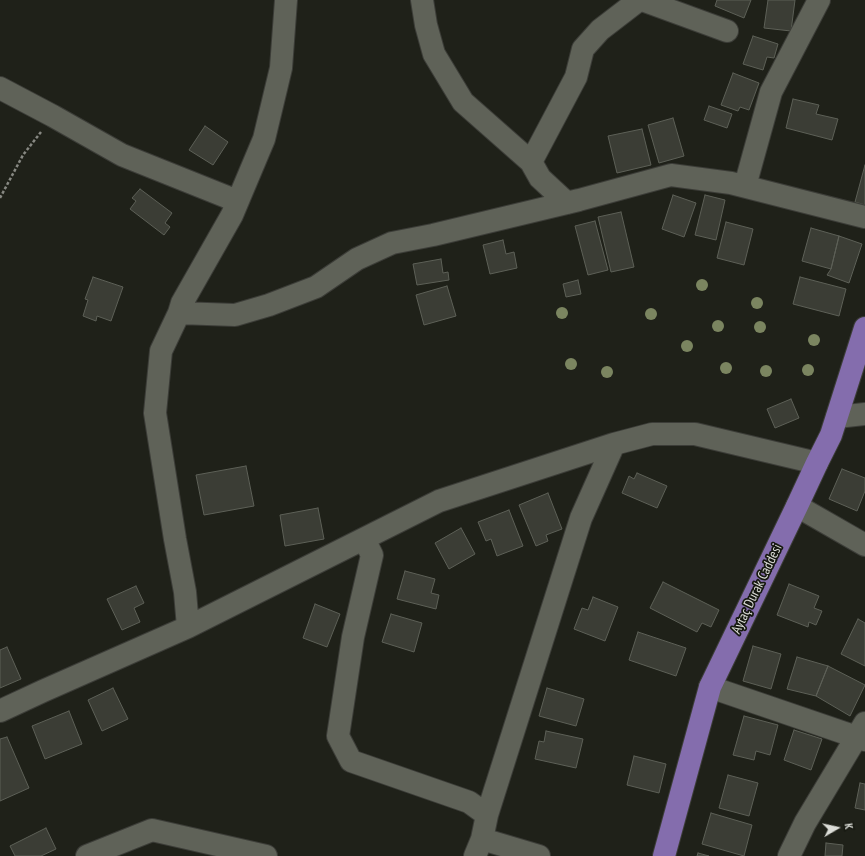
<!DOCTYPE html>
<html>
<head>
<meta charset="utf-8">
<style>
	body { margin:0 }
	#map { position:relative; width:865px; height:856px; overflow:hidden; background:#1f2119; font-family:"PT Sans Narrow",sans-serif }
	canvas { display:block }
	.north { position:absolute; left:817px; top:808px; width:40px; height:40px; -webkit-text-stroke:3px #161810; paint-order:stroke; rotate:81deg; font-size:11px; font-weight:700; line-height:16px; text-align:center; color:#dcddd8 }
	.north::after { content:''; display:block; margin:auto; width:14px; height:18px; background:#dcddd8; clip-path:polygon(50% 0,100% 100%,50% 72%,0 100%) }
</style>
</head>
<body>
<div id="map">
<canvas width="865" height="856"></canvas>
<div class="north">K</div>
</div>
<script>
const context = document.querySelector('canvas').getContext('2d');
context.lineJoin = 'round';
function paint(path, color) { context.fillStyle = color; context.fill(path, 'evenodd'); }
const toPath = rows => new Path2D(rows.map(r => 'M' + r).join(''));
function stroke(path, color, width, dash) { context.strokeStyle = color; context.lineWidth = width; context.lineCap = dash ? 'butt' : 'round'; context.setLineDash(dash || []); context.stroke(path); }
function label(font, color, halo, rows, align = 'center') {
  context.font = font + ' "PT Sans Narrow",sans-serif'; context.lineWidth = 3.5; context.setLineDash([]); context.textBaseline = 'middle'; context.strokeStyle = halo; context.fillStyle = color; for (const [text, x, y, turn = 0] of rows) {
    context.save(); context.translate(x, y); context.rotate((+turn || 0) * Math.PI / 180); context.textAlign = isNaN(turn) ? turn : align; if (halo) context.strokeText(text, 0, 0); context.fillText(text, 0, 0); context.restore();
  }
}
const building = toPath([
	[717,0,751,0,744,18,715,6,717,0],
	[768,0,795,0,791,31,764,28,768,0],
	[753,36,778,44,774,58,767,57,763,70,743,64,753,36],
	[733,73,759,83,749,110,740,107,738,111,721,105,733,73],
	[793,99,819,105,816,114,838,119,832,140,786,128,793,99],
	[709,106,732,114,727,128,704,120,709,106],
	[673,118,684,156,659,163,648,125,673,118],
	[205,126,228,142,213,165,189,150,205,126],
	[642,129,651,165,617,173,608,136,642,129],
	[865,165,865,205,855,202,865,165],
	[140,189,172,213,165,223,170,227,164,235,130,209,136,201,132,198,140,189],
	[673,195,696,203,684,237,662,229,673,195],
	[705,195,725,200,716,240,695,235,705,195],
	[621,212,634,267,611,272,598,217,621,212],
	[595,221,608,270,588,275,575,226,595,221],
	[726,222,753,229,744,265,717,258,726,222],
	[811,228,839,236,831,269,802,261,811,228],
	[839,236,862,244,849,283,827,275,831,269,839,236],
	[503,240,506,254,514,252,517,268,490,274,483,245,503,240],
	[441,259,443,273,448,272,449,280,417,285,413,264,441,259],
	[93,277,123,287,111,321,97,316,96,321,83,316,88,300,85,299,93,277],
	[800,277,846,289,839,316,793,304,800,277],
	[578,280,581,294,566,297,563,284,578,280],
	[447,286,456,316,424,325,416,295,447,286],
	[791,399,799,418,775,428,767,409,791,399],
	[246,466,254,506,204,515,196,475,246,466],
	[842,469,865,478,865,491,857,511,829,499,842,469],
	[637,473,667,486,657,508,622,493,629,476,634,479,637,473],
	[548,493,562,529,546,535,548,541,536,546,519,505,548,493],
	[318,508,324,539,285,546,280,515,318,508],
	[509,510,523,546,497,556,491,539,486,541,478,522,509,510],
	[461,528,475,554,449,569,435,543,461,528],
	[405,571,435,579,431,593,439,595,436,609,397,599,405,571],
	[663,582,719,610,711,627,702,623,697,632,650,608,663,582],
	[789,584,819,596,814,608,822,611,816,625,809,622,808,627,777,615,789,584],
	[136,586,144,603,134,608,140,622,122,630,107,599,136,586],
	[593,597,618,607,605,641,574,629,582,608,588,610,593,597],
	[315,604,340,614,327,647,303,638,315,604],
	[391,614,422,623,414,652,382,642,391,614],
	[858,619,865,623,865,666,841,654,858,619],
	[638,632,686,648,676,676,629,660,638,632],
	[753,646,781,654,771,689,743,681,753,646],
	[7,647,21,679,0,688,0,650,7,647],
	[797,657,828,666,816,696,787,689,797,657],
	[828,666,865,685,850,716,816,696,828,666],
	[113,688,128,719,102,731,88,700,113,688],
	[547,688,584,699,576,726,539,716,547,688],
	[69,711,82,744,45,759,32,726,69,711],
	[744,716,778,725,770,755,756,751,754,760,733,755,744,716],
	[794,730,822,739,811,770,784,760,794,730],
	[546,731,583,739,576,768,535,759,539,741,544,742,546,731],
	[7,737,29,788,0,801,0,739,7,737],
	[634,756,666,764,659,793,627,785,634,756],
	[728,775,758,783,749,816,719,808,728,775],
	[860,783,865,784,865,810,855,808,860,783],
	[711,813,752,825,744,856,702,844,711,813],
	[46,828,56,849,41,856,15,856,10,846,46,828],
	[826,843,843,845,842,856,825,856,826,843],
	[698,853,709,856,697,856,698,853]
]);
const path = toPath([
	[0,198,23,155,41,132]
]);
const minor = toPath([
	[422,0,426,25,434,54,463,102,531,162,540,178,567,203],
	[642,0,727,31],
	[0,88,53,116,122,155,237,201],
	[531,162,576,77,583,49,600,30,639,0],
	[745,186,771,92,819,0],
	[179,313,235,315,269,305,316,287,357,259,392,243,433,235,579,200,671,175,731,183,865,217],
	[837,417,865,414],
	[797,506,865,545],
	[364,539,372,555,353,637,338,736,351,761,469,802,487,815],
	[188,627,185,592,175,539,155,413,161,351,179,313,182,303,232,215,264,139,281,68,286,0],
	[710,687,865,740],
	[0,711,43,691,188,627,439,501,614,444,652,434,695,434,817,463],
	[482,839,539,856],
	[87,856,152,830,266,856],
	[475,856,482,839,487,815,581,518,614,444],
	[789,856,805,823,865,723]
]);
const major = toPath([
	[664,856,710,687,797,506,817,463,831,435,865,328]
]);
const trees = [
	[702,285],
	[757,303],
	[562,313],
	[651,314],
	[718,326],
	[760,327],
	[814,340],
	[687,346],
	[571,364],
	[726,368],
	[808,370],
	[766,371],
	[607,372]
];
const streetNames = [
	["Aytaç Durak Caddesi",757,589,-64]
];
paint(building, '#3b3d35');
stroke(building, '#5d6057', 1);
stroke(minor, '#3c3d38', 24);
stroke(major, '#3c3d38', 24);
stroke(path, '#878882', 2.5, [3, 2]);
stroke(minor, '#5f6258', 22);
stroke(major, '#846dad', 22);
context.fillStyle = '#7b8560';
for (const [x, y] of trees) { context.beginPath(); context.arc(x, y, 6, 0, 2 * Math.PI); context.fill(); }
label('14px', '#dcddd8', '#161810', streetNames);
</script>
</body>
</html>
